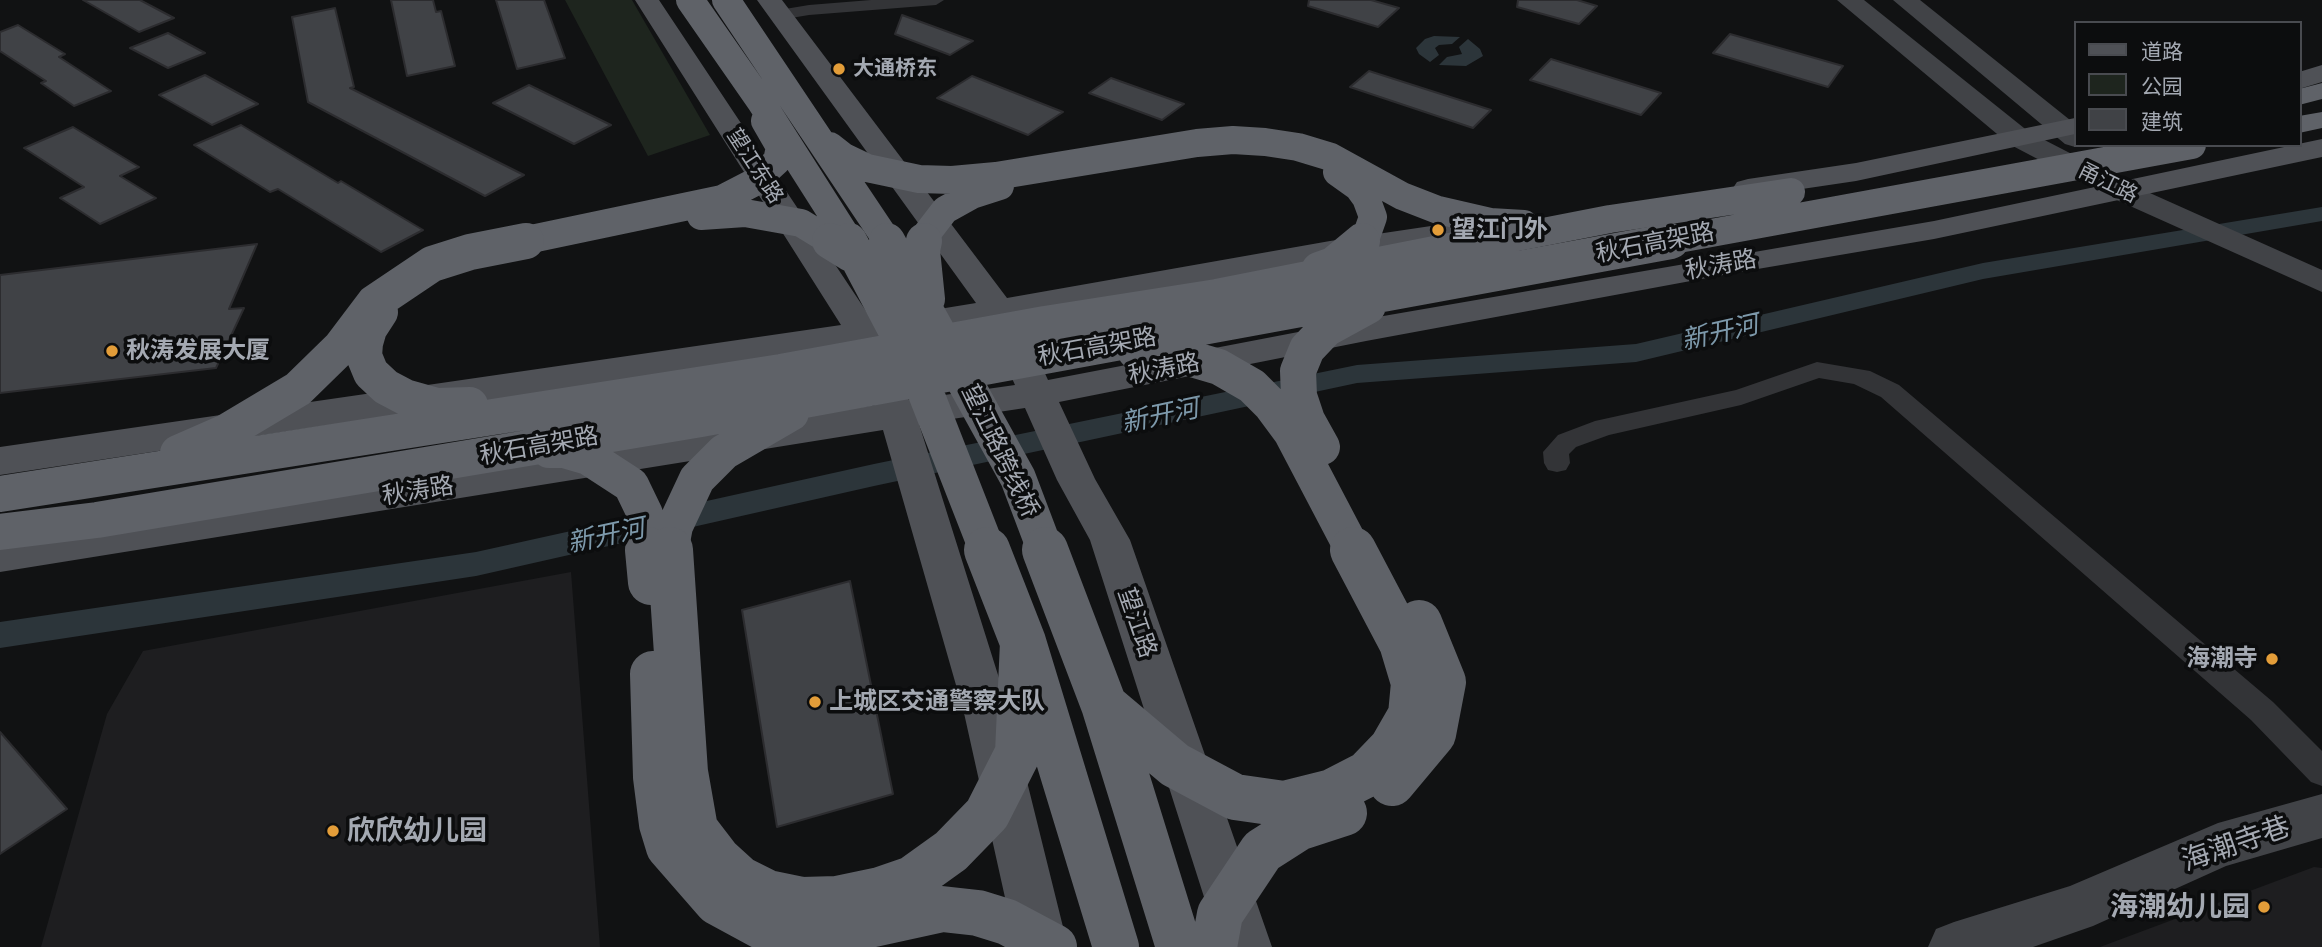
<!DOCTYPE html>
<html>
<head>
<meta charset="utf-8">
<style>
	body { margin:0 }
	#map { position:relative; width:2322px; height:947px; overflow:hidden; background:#111213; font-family:"Public Sans","Noto Sans SC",sans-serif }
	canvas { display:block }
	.legend { position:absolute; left:2074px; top:21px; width:228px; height:126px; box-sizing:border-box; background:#0c0d0e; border:2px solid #494b50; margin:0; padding:9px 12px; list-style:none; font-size:21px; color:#a4a9b2 }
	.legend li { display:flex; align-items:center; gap:14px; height:35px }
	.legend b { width:35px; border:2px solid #494b50 }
</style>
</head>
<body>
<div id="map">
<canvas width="2322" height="947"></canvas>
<ul class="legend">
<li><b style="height:9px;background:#4f5156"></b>道路</li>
<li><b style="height:19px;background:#1e251e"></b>公园</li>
<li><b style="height:19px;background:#404246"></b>建筑</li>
</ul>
</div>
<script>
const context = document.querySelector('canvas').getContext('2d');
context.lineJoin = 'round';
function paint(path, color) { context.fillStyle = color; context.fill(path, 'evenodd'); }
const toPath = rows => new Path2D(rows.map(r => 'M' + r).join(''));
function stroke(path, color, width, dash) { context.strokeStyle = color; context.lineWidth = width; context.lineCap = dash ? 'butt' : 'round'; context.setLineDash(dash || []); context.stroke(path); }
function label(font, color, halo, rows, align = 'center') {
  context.font = font + ' "Public Sans","Noto Sans SC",sans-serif'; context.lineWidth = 7; context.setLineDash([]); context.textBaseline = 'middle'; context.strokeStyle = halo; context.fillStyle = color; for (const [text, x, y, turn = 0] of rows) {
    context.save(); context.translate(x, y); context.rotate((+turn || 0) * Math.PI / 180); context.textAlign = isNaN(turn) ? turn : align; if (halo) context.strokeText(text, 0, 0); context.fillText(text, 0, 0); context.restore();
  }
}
const built = toPath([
	[571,572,600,947,41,947,107,714,143,651],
	[2314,867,2322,868,2322,947,2100,947]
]);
const green = toPath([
	[565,0,632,0,710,135,648,156]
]);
const water = toPath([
	[1434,36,1460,37,1452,44,1439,45,1435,48,1439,55,1430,62,1419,54,1416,48,1425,39],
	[1468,39,1480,49,1483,56,1466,66,1439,65,1447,57,1462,54,1459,47]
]);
const canal = toPath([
	[2322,207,2322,221,1983,279,1636,362,1357,383,874,486,476,576,0,648,0,622,476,552,874,464,1357,365,1636,344,1983,263,2322,207]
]);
const building = toPath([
	[83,0,140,0,174,18,139,32,83,0],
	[391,0,433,0,436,12,441,11,455,66,407,76,391,0],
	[496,0,544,0,565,58,517,69,496,0],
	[1309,0,1371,0,1399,8,1378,27,1308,6,1309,0],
	[1518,0,1577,0,1597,6,1579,24,1517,7,1518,0],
	[335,8,354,87,350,88,524,175,485,196,308,102,292,17,335,8],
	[902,15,973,41,950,55,895,34,902,15],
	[18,25,65,54,59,57,111,91,74,106,41,83,46,81,0,51,0,32,18,25],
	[168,33,205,53,168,68,130,48,168,33],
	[1730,34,1843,66,1828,87,1713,53,1730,34],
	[1551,59,1661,93,1641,115,1530,80,1551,59],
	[1369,71,1491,110,1473,128,1350,87,1369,71],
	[205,75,258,104,212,125,159,95,205,75],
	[972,76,1063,112,1028,135,937,98,972,76],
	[1111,78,1184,104,1162,120,1089,93,1111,78],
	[529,85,611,125,574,144,493,103,529,85],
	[241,125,338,183,341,181,423,230,381,252,278,189,270,192,194,145,241,125],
	[73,127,139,167,120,176,156,198,100,224,60,198,84,187,24,148,73,127],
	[257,244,229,309,244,308,216,368,0,393,0,275,257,244],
	[850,581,893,794,777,827,742,610,850,581],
	[0,732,67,809,0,854,0,732]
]);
const street = toPath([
	[871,0,944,0,936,5,809,15,779,20,770,15,773,11,809,5,871,0],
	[1817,362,1870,371,1899,385,2273,702,2322,751,2322,786,2311,782,2251,720,1881,397,1854,384,1819,378,1741,405,1609,435,1576,447,1569,454,1570,463,1566,470,1557,472,1548,470,1544,463,1543,452,1558,435,1595,421,1736,390,1817,362]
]);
const secondary = toPath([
	[1837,0,1864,0,2029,132,2132,185,2322,270,2322,292,2110,197,2009,144,1837,0],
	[1893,0,1920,0,2075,124,2075,145,2081,145,2075,147,2065,144,1893,0],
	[2322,794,2322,838,2226,866,2093,926,2033,947,1928,947,1936,929,1954,922,2070,886,2218,823,2322,794]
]);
const primary = toPath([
	[635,0,659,0,872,320,976,303,757,0,782,0,1007,298,1330,241,1505,215,1516,217,1521,224,1516,231,1505,233,1330,261,1019,317,1048,380,1366,319,1934,221,2322,139,2322,157,1934,239,1734,273,1366,341,1059,402,1095,479,1130,540,1272,947,1220,947,1090,540,1057,480,1025,408,919,424,1010,713,1068,947,1016,947,964,713,883,430,0,572,0,540,875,405,851,346,0,475,0,447,841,325,635,0],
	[987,323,1015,385,909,400,883,341,987,323],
	[2322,65,2322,82,2299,89,2299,72,2322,65],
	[2075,118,2075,134,1856,181,1748,197,1737,194,1733,188,1737,182,1748,179,1856,163,2075,118]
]);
const highway = toPath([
	[2322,83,2322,99,2299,105,2299,89,2322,83],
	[2322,112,2322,128,2299,133,2299,116,2322,112]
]);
const highwayBridgeFar2 = toPath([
	[690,0,761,102,850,242],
	[726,0,888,242],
	[830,146,844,157,867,168,919,179,952,180,996,176,1197,143,1233,140,1265,142,1298,147,1331,157,1402,196,1438,210,1490,222,1524,224],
	[1337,172,1358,187,1366,198,1373,217,1367,234,1360,242],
	[701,216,745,213,801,223,832,242],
	[517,242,722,199,753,183,777,161,780,147,765,121],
	[924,242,925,236,945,210,972,195,1000,186],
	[1492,242,1610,219,1791,192],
	[1662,242,2192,145]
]);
const highwayBridgeFar1 = toPath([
	[830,241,851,254],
	[849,241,916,368,988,552],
	[887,241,1018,478,1046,552],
	[924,241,922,250,927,299],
	[1319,270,1333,265,1362,241],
	[380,312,369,329,365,343,364,356,371,373,386,387,405,397,437,406,470,405],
	[1136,352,1185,357,1219,367,1252,386,1271,405,1291,432,1354,552],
	[1322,447,1307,420,1299,396,1298,371,1307,349,1326,329,1368,306],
	[549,450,564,450,588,457,631,485,645,514,648,552],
	[178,453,226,432,298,389,340,348,374,303,432,264,470,252,526,241],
	[0,494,781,372,1045,324,1217,297,1501,241],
	[0,532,97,520,701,419,1671,241],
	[670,552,675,526,697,479,724,452,791,413]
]);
const highwayBridge = toPath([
	[648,550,651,582],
	[670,550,685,772,695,829,718,859,740,879,768,893,802,900,837,899,880,890,912,879,951,851,987,814,1018,753,1023,642],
	[987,550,1023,642,1116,947],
	[1045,550,1104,705,1179,947],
	[653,674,656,777,662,824,669,847,717,902,763,927,801,934,837,932,942,909,978,913,1007,922,1054,947],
	[1104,705,1175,765,1235,797,1284,804,1332,792,1367,774,1392,748,1411,715,1414,683,1402,643,1353,550],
	[1392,783,1433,734,1443,682,1419,623],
	[1214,947,1220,914,1262,851,1298,828,1344,813]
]);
const markers = [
	[839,69,7,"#e39d39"],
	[1438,230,7,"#e39d39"],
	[112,351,7,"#e39d39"],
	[2272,659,7,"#e39d39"],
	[815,702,7,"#e39d39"],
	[333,831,7,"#e39d39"],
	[2264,907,7,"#e39d39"]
];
const farPoinames = [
	["大通桥东",853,69]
];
const farStreetnames = [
	["望江东路",755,166,57],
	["甬江路",2108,183,26]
];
const poiNames = [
	["望江门外",1452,230],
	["秋涛发展大厦",126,351],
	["海潮寺",2258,659,"right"],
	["上城区交通警察大队",829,702]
];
const streetNames = [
	["秋石高架路",1655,243,-11],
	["秋涛路",1721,265,-10],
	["秋石高架路",1097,347,-10],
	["秋涛路",1164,369,-11],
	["秋石高架路",539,446,-10],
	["望江路跨线桥",1000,451,64],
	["秋涛路",418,491,-9],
	["望江路",1137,623,71]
];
const waterNames = [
	["新开河",1720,333,-13],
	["新开河",1160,416,-12],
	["新开河",606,536,-12]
];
const nearPoinames = [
	["欣欣幼儿园",347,831],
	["海潮幼儿园",2250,907,"right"]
];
const nearStreetnames = [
	["海潮寺巷",2236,844,-19]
];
paint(built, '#1e1e20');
paint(green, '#1e251e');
paint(water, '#2c353a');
paint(canal, '#2c353a');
paint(building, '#404246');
stroke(building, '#2c2c2f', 2);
paint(street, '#333437');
paint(secondary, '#414347');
paint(primary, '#4f5156');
paint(highway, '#5f6268');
stroke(highwayBridgeFar2, '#5f6268', 28);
stroke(highwayBridgeFar1, '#5f6268', 36);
stroke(highwayBridge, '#5f6268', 46);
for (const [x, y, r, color] of markers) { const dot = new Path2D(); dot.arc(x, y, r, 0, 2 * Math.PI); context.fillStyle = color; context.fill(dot); stroke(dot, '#0c0d0e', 2.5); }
label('bold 21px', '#a4a9b2', '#0c0d0e', farPoinames, 'left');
label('21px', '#a4a9b2', '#0c0d0e', farStreetnames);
label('bold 24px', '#a4a9b2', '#0c0d0e', poiNames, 'left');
label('24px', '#a4a9b2', '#0c0d0e', streetNames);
label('italic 26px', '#7d99ab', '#0c0d0e', waterNames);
label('bold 28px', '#a4a9b2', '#0c0d0e', nearPoinames, 'left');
label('28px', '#a4a9b2', '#0c0d0e', nearStreetnames);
</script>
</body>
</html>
